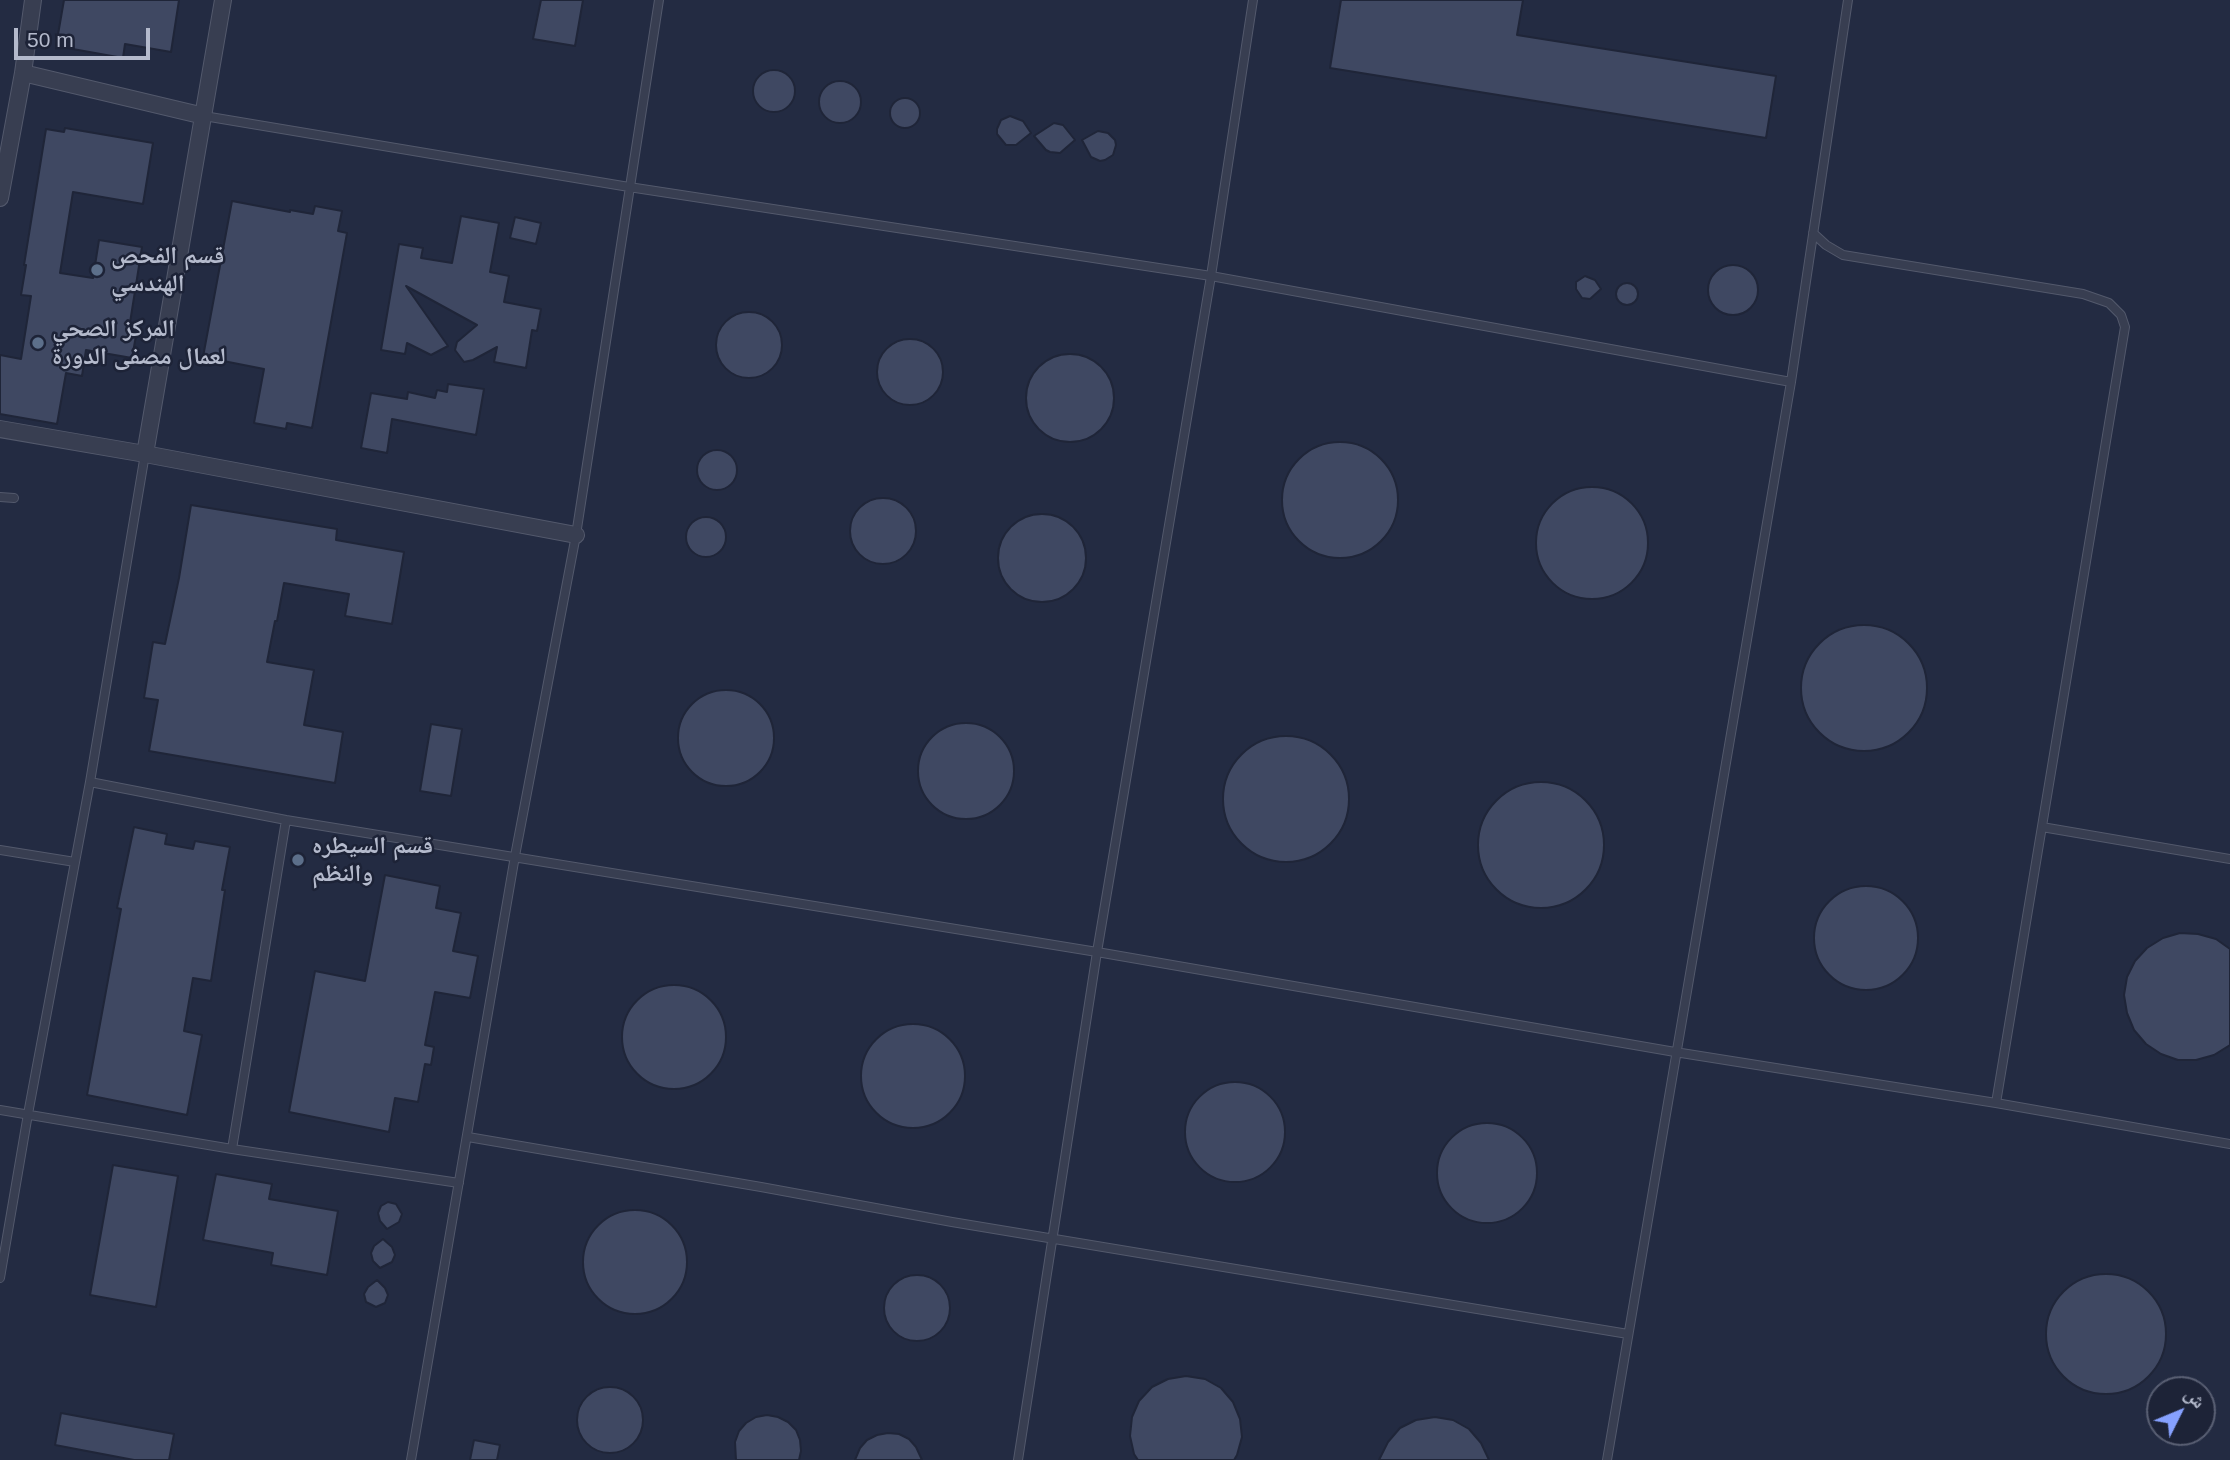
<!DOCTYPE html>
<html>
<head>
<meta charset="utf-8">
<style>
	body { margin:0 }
	#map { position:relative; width:2230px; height:1460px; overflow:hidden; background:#232b42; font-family:Helvetica,"Noto Naskh Arabic",sans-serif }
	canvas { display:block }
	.north { position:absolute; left:2146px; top:1376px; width:70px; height:70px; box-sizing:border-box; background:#1d2337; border:2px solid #595f73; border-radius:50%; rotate:47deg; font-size:19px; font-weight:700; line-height:28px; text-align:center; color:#b4bacc }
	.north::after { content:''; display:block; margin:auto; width:24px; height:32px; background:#86a1ff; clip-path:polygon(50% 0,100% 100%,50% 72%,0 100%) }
	.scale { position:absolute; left:14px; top:28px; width:136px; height:32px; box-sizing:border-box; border:4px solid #b4bacc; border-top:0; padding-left:9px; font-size:21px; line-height:24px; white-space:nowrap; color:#b4bacc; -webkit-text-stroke:5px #1d2337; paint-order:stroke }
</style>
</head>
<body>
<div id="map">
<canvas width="2230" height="1460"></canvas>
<div class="north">ش</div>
<div class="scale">50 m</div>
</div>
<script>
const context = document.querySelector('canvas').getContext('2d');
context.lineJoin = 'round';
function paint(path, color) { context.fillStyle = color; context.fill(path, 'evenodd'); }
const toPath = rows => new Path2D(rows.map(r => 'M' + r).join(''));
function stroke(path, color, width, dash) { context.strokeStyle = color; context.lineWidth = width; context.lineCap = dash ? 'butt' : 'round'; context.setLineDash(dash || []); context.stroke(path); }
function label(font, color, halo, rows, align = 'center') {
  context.font = font + ' Helvetica,"Noto Naskh Arabic",sans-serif'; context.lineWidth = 5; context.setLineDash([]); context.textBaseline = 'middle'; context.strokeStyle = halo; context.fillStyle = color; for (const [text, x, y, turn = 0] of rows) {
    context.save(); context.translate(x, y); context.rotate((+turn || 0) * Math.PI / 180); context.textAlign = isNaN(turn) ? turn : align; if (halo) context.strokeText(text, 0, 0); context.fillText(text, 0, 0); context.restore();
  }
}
const building = toPath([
	[64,0,179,0,171,52,125,44,123,58,56,46,64,0],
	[541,0,583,0,575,46,533,39,541,0],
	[1341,0,1523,0,1517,35,1776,76,1766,138,1330,68,1341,0],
	'753 91a21 21 0 1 1 42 0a21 21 0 1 1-42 0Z',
	'819 102a21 21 0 1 1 42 0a21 21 0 1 1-42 0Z',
	'890 113a15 15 0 1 1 30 0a15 15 0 1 1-30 0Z',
	[1010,116,1023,121,1031,133,1016,145,1006,145,997,134,997,129,1001,120,1010,116],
	[1054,123,1063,125,1075,140,1060,153,1050,152,1046,150,1034,136,1054,123],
	[65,128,153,143,143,204,73,192,60,273,93,278,99,240,142,247,129,329,137,330,132,358,86,350,82,376,66,373,57,424,0,414,0,355,21,359,31,296,21,295,26,265,24,265,46,129,64,132,65,128],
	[1098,131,1108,133,1115,140,1116,145,1113,155,1105,160,1100,161,1091,157,1082,140,1098,131],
	[232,201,290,212,290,210,313,214,315,206,342,211,338,231,347,233,312,428,287,423,286,429,254,423,264,369,203,357,232,201],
	[461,216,499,223,490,272,509,276,504,302,541,309,537,331,532,330,526,368,494,362,497,347,473,360,464,362,455,350,457,342,477,325,406,286,448,346,431,355,407,343,405,354,381,350,399,244,423,248,421,258,452,263,461,216],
	[515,217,541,223,536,244,510,238,515,217],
	'1708 290a25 25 0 1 1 50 0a25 25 0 1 1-50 0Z',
	[1585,276,1595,280,1601,289,1590,299,1582,298,1576,289,1576,282,1585,276],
	'1616 294a11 11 0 1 1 22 0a11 11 0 1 1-22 0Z',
	'716 345a33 33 0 1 1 66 0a33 33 0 1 1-66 0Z',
	'877 372a33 33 0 1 1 66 0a33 33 0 1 1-66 0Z',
	'1026 398a44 44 0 1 1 88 0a44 44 0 1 1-88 0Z',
	[448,384,484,389,476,435,392,419,387,453,361,448,371,393,407,399,408,392,435,398,437,390,447,392,448,384],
	'1282 500a58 58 0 1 1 116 0a58 58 0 1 1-116 0Z',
	'697 470a20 20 0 1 1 40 0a20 20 0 1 1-40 0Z',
	'1536 543a56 56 0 1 1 112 0a56 56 0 1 1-112 0Z',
	'850 531a33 33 0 1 1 66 0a33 33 0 1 1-66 0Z',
	[191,505,337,529,336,540,404,552,392,624,345,616,349,594,284,583,277,621,275,621,267,662,314,670,304,725,343,732,335,783,149,751,158,700,144,698,153,642,165,644,179,578,191,505],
	'998 558a44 44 0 1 1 88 0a44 44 0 1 1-88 0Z',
	'686 537a20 20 0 1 1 40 0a20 20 0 1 1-40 0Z',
	'1801 688a63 63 0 1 1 126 0a63 63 0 1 1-126 0Z',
	'678 738a48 48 0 1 1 96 0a48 48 0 1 1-96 0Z',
	'918 771a48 48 0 1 1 96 0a48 48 0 1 1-96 0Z',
	[431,724,462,729,451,796,420,791,431,724],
	'1223 799a63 63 0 1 1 126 0a63 63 0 1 1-126 0Z',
	'1478 845a63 63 0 1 1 126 0a63 63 0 1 1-126 0Z',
	[134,827,167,834,165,844,193,849,195,841,230,847,222,890,225,890,211,981,193,978,184,1031,202,1035,187,1115,87,1095,121,909,117,908,134,827],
	[385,875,440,886,436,908,461,913,453,951,478,956,470,998,435,992,425,1045,434,1047,431,1065,425,1064,418,1102,395,1098,389,1132,289,1112,315,971,365,981,385,875],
	'1814 938a52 52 0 1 1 104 0a52 52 0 1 1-104 0Z',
	[2180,933,2198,934,2216,939,2230,949,2230,1045,2214,1055,2196,1060,2178,1060,2161,1054,2146,1044,2134,1030,2127,1013,2124,995,2127,977,2135,961,2147,948,2163,938,2180,933],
	'622 1037a52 52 0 1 1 104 0a52 52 0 1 1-104 0Z',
	'861 1076a52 52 0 1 1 104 0a52 52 0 1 1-104 0Z',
	'1185 1132a50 50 0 1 1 100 0a50 50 0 1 1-100 0Z',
	'1437 1173a50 50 0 1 1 100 0a50 50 0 1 1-100 0Z',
	[113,1165,178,1176,156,1307,90,1295,113,1165],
	[216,1174,272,1184,269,1199,338,1211,327,1275,271,1265,273,1253,203,1240,216,1174],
	[388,1202,396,1204,402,1214,399,1222,387,1229,380,1221,378,1213,381,1206,388,1202],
	'583 1262a52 52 0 1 1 104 0a52 52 0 1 1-104 0Z',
	[383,1239,392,1247,395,1255,392,1262,380,1268,373,1261,371,1253,374,1246,383,1239],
	'2046 1334a60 60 0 1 1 120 0a60 60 0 1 1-120 0Z',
	'884 1308a33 33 0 1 1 66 0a33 33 0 1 1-66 0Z',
	[377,1280,385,1288,388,1295,385,1303,376,1307,366,1302,364,1294,368,1287,377,1280],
	[1186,1376,1205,1379,1221,1388,1233,1402,1240,1419,1242,1437,1237,1455,1234,1460,1138,1460,1134,1454,1130,1436,1132,1417,1139,1401,1152,1387,1168,1379,1186,1376],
	'577 1420a33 33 0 1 1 66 0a33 33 0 1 1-66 0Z',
	[61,1413,174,1434,169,1460,134,1460,55,1445,61,1413],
	[767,1415,778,1417,788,1422,796,1430,800,1440,801,1451,799,1460,736,1460,735,1442,739,1431,746,1423,756,1417,767,1415],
	[1435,1417,1453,1420,1469,1429,1481,1443,1489,1460,1379,1460,1388,1442,1400,1428,1416,1420,1435,1417],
	[888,1433,899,1434,909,1439,916,1447,922,1460,855,1460,860,1448,867,1440,877,1435,888,1433],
	[474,1440,500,1445,497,1460,470,1460,474,1440]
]);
const service = toPath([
	[204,116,629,187,1211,276,1791,382],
	[1813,233,1826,245,1843,255,2083,294,2109,303,2121,315,2125,327,1996,1103],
	[0,497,14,498],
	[90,782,286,820,1097,952,1675,1052,1996,1103,2230,1144],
	[2042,827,2230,859],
	[0,850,75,862],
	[0,1110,232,1149,459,1183],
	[468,1137,761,1187,952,1222,1628,1334],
	[232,1149,286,820],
	[0,1278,28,1114,90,782,145,454],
	[411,1460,515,856,576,535,659,0],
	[1018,1460,1097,952,1211,276,1253,0],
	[1607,1460,1791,382,1848,0]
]);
const minor = toPath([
	[23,73,204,116],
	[0,198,23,73,33,0],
	[0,429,145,454,576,535],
	[145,454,223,0]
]);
const markers = [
	[97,270,7,"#5c6f8a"],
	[38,343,7,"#5c6f8a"],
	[298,860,7,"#5c6f8a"]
];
const poiNames = [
	["قسم الفحص",111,256],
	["الهندسي",111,284],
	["المركز الصحي",52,329],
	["لعمال مصفى الدورة",52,357],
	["قسم السيطره",312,846],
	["والنظم",312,874]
];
paint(building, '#3f4862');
stroke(building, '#1f2538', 2);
stroke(service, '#53596c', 10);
stroke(minor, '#53596c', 18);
stroke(service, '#383e51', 8);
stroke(minor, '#383e51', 16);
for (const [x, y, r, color] of markers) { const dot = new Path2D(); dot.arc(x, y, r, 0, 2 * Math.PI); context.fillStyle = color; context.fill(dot); stroke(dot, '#1d2337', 2.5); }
label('bold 24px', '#b4bacc', '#1d2337', poiNames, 'left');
</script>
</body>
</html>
